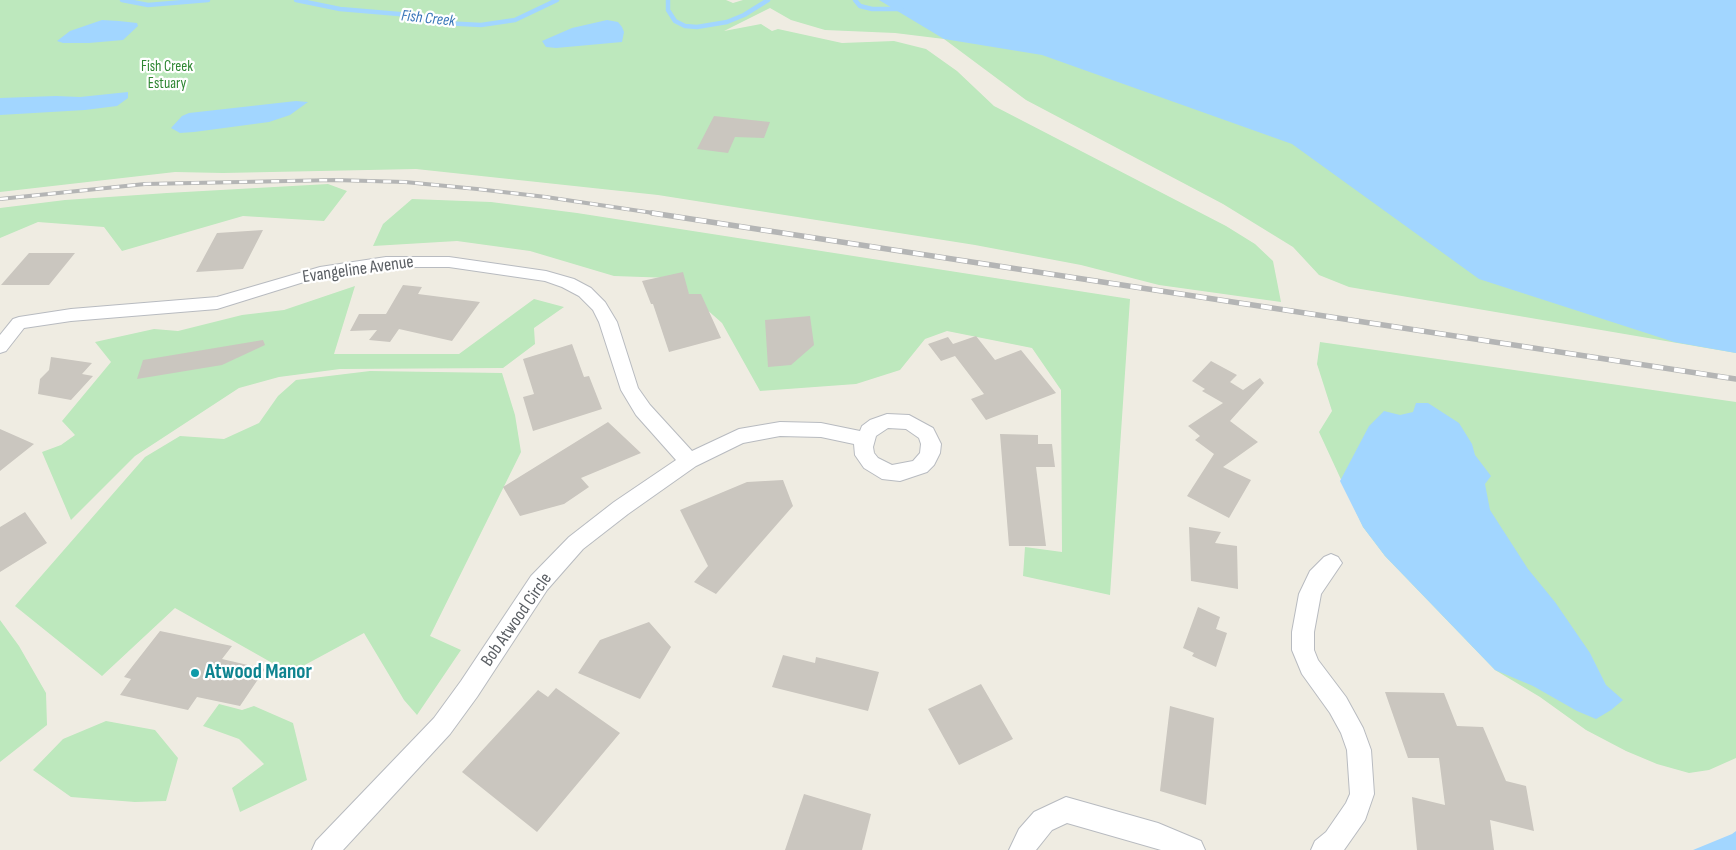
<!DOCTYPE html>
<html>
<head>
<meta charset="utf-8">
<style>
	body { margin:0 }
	canvas { display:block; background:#efece2 }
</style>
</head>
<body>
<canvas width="1736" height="850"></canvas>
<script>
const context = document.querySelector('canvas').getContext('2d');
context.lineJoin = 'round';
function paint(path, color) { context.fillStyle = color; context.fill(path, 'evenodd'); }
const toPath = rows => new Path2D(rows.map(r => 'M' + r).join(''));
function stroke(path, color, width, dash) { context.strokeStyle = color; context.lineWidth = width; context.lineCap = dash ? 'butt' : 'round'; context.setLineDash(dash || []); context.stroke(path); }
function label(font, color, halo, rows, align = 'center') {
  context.font = font + ' "Sofia Sans Condensed",sans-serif'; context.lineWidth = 4.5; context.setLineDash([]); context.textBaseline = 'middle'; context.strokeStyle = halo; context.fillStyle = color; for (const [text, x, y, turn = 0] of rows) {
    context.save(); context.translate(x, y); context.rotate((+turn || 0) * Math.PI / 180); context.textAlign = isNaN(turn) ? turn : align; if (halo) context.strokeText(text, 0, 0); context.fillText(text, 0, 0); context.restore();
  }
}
const green = toPath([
	[0,0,726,0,733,3,743,0,1615,0,1736,353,1349,287,1319,275,1293,247,1223,204,1026,100,944,39,895,33,825,30,791,20,770,8,724,31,761,24,772,31,778,29,842,43,894,41,926,49,957,71,994,106,1226,226,1255,244,1273,261,1281,302,1159,285,1081,265,975,245,658,195,416,169,223,173,175,172,0,192],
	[328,184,347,191,324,221,243,216,122,251,104,227,38,222,0,238,0,208,65,200,167,193],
	[412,199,491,202,577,213,1130,299,1110,595,1023,576,1025,547,1062,552,1061,390,1032,348,947,331,925,339,900,370,856,384,760,391,722,323,671,278,614,276,530,251,457,241,373,246,383,224],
	[355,286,334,354,459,354,534,299,564,307,534,328,535,344,503,368,340,369,279,377,239,388,135,456,71,520,42,452,61,445,75,435,62,421,111,362,95,342,154,329,178,331,242,315,284,310],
	[1320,342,1736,402,1736,758,1709,770,1689,773,1657,764,1626,751,1586,730,1540,697,1495,670,1385,556,1363,527,1319,432,1332,411,1317,364],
	[370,371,502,373,515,415,521,452,430,636,461,650,417,715,404,700,364,633,290,673,175,608,102,676,15,606,145,457,180,436,224,439,259,423,278,396,296,380],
	[0,620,19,646,46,693,47,725,0,762],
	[219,704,242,710,254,706,293,723,307,780,240,812,232,788,264,764,239,739,203,726],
	[106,721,155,730,178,758,166,801,135,802,71,797,33,770,63,739]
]);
const water = toPath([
	[879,0,1736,0,1736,353,1674,342,1479,279,1292,144,1042,55,944,39],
	[102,20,119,21,137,23,138,26,123,40,89,43,63,43,57,41,70,31],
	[607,20,618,22,622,27,624,32,622,42,556,48,546,47,542,41,572,28],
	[128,92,128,98,117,106,85,110,0,115,0,98,56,96,80,97],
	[296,101,308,102,290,115,269,122,194,132,180,133,171,128,182,116,189,113],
	[1416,403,1428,403,1459,423,1472,444,1475,455,1491,476,1485,484,1490,510,1528,569,1555,602,1590,653,1606,685,1623,700,1611,710,1596,719,1577,711,1533,686,1495,670,1385,556,1363,527,1340,481,1369,426,1384,411,1400,415,1413,412],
	[1736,831,1736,850,1693,850,1732,834]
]);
const stream = toPath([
	[122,0,148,5,208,0],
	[296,0,340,9,399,14,443,23,481,25,515,20,557,0],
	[668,0,668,10,675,21,685,26,697,27,727,22,744,15,768,0],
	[855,0,860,6,872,9,901,9]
]);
const building = toPath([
	[714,116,770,122,764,138,735,137,728,153,697,149],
	[263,230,243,269,196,272,217,233],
	[29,253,75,253,49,285,1,285],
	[683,272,689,294,701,294,721,338,669,352,653,304,651,304,642,281],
	[403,285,422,287,418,294,480,302,452,341,399,329,390,342,369,340,377,330,350,331,359,314,386,314],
	[810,316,814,345,791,365,768,367,765,320],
	[976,336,995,360,1021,350,1056,393,986,420,971,399,984,394,955,356,941,361,928,344,948,337,953,344],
	[263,340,265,345,222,365,137,379,143,360],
	[572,344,584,377,589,376,602,409,533,431,523,397,534,394,523,359],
	[51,357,92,363,82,374,93,376,71,400,38,394,40,379,49,370],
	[1211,361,1237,375,1230,382,1243,390,1260,378,1264,383,1230,421,1258,442,1223,467,1251,480,1229,518,1187,496,1214,454,1195,440,1200,436,1188,426,1223,403,1202,391,1205,389,1192,381],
	[608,422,641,453,581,478,589,487,564,504,520,516,503,487],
	[0,429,34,444,0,471],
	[1000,434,1038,435,1038,444,1052,444,1055,467,1036,467,1046,546,1009,546],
	[783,480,793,506,716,594,694,582,708,566,680,510,747,482],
	[25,512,47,543,0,572,0,527],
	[1189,527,1221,532,1215,543,1237,546,1238,589,1191,581],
	[1198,607,1220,617,1216,629,1227,633,1216,667,1192,656,1194,653,1183,648],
	[649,622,671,647,640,699,578,673,600,640],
	[160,631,232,646,222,659,265,669,240,706,197,697,188,710,120,695,131,679,124,677],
	[783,655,815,663,816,657,879,672,868,711,772,687],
	[981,684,1013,739,959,765,928,709],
	[556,688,620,733,537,832,462,772,538,690,548,697],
	[1385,692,1444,693,1457,726,1483,727,1506,781,1526,786,1534,831,1490,820,1494,850,1417,850,1412,797,1445,805,1439,758,1408,758],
	[1170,706,1214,718,1206,805,1160,791],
	[804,794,871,814,862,850,785,850]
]);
const minor = toPath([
	[386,257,449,257,546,271,574,279,591,288,605,302,617,322,638,388,650,405,692,451,739,429,780,422,821,423,860,431,862,426,870,420,887,414,909,415,933,428,941,444,940,453,934,465,927,472,900,481,882,479,864,468,855,455,854,444,821,437,780,436,743,443,696,466,628,514,583,549,547,590,477,697,450,734,343,850,312,850,316,841,434,718,461,681,531,576,569,537,614,502,676,460,636,415,621,390,599,322,593,310,579,296,562,287,545,281,449,267,386,267,320,277,217,309,71,321,24,328,6,351,0,353,0,335,13,319,19,317,71,309,217,297,320,267,386,257],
	[888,428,906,429,919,438,921,444,920,453,913,461,892,465,878,458,874,453,873,447,876,436,888,428],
	[1331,554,1338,557,1342,563,1321,594,1314,632,1314,650,1318,660,1346,697,1363,728,1371,750,1374,794,1365,820,1344,850,1311,850,1315,841,1326,832,1346,803,1350,794,1347,750,1341,733,1330,713,1302,674,1292,650,1292,632,1299,594,1310,571,1324,557,1331,554],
	[1066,797,1158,823,1201,841,1205,850,1161,850,1067,823,1052,830,1036,850,1009,850,1019,829,1034,812,1066,797]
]);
const railFar1 = toPath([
	[0,199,145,184,335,180,405,182,477,189,546,197,660,214]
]);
const rail = toPath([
	[652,213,1736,379]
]);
const markers = [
	[195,673,5,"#0f9aa8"]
];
const farParknames = [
	["Fish Creek",167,67],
	["Estuary",167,84]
];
const farWaternames = [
	["Fish Creek",428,19,6]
];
const streetNames = [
	["Evangeline Avenue",358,270,-8],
	["Bob Atwood Circle",517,620,-55]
];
const nearCulturenames = [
	["Atwood Manor",205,673]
];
paint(green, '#bde8bd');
paint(water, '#a2d6ff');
stroke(stream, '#a2d6ff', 4.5);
paint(building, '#cac6bf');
stroke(minor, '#b8bbc0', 2);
paint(minor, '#fff');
stroke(railFar1, '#b4b5b5', 4);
stroke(rail, '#b4b5b5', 5.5);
stroke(railFar1, '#fff', 2.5, [8]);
stroke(rail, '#fff', 4, [11]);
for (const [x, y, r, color] of markers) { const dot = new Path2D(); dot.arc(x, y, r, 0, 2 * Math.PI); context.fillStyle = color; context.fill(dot); stroke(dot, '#fff', 2); }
label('15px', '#2f8733', '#fff', farParknames);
label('italic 16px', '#3876b8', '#fff', farWaternames);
label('18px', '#5b5f64', '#fff', streetNames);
label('bold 21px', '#0d838f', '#fff', nearCulturenames, 'left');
</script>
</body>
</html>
